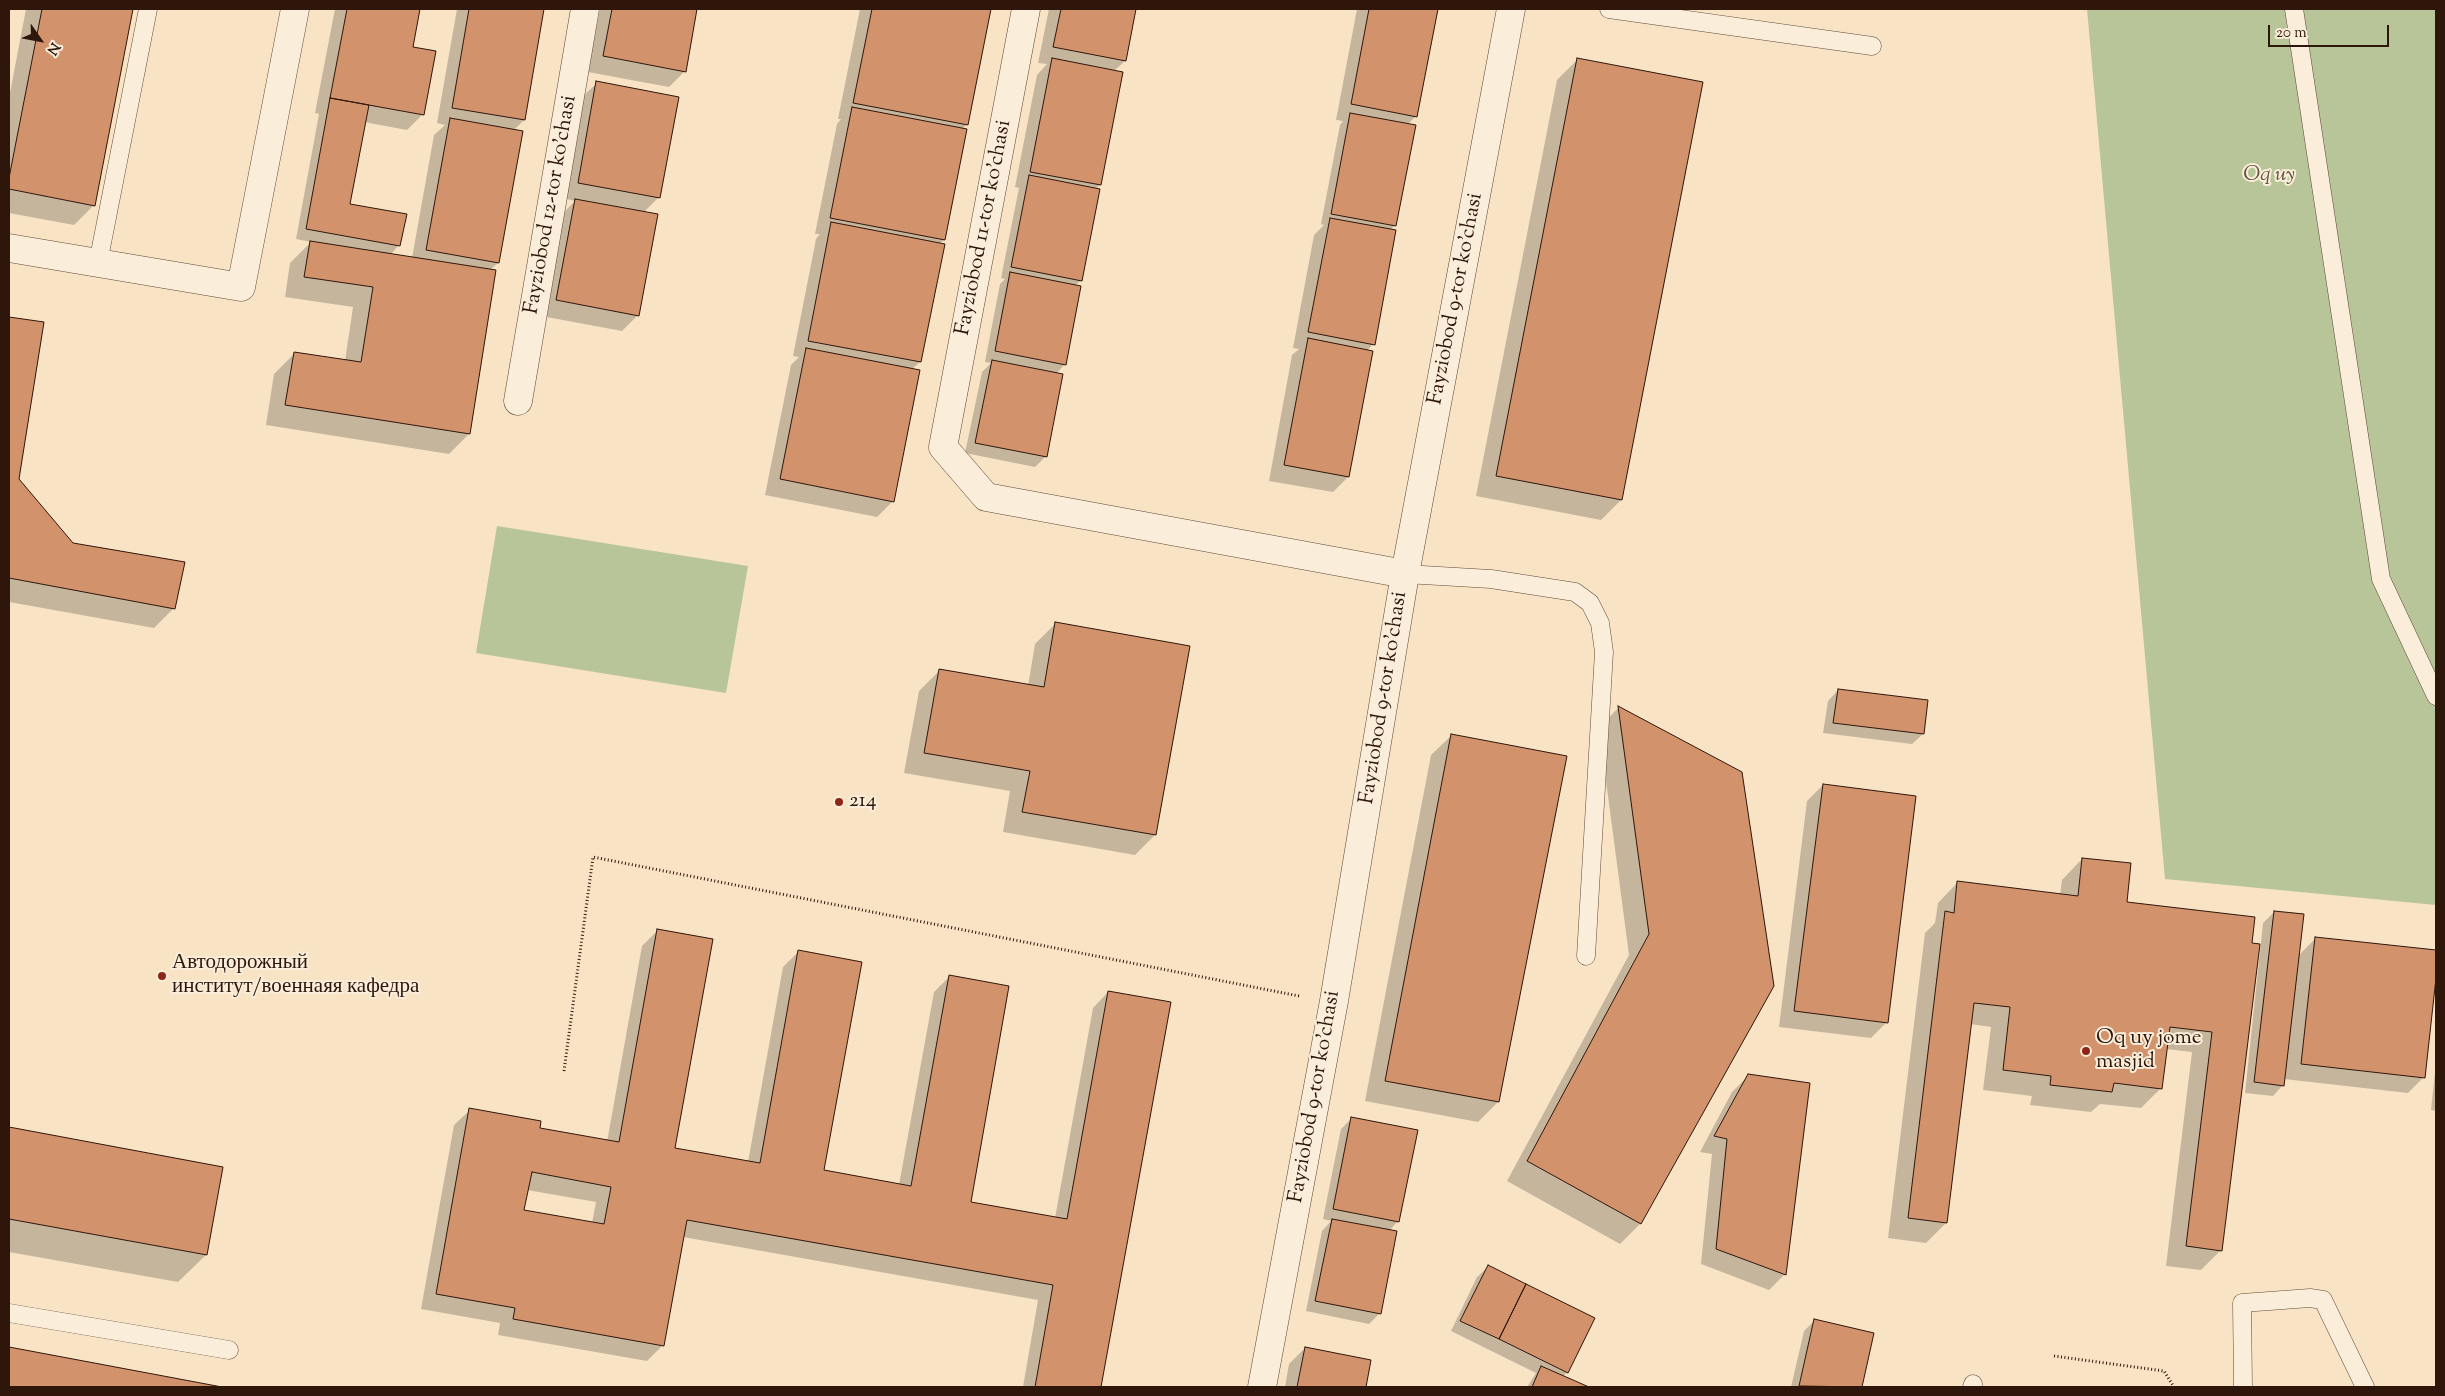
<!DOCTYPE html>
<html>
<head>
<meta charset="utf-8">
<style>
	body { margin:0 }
	#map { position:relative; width:2445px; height:1396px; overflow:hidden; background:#f8e3c5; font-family:"Sorts Mill Goudy",serif }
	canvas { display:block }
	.frame { position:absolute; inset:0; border:10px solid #2e160b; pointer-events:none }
	.north { position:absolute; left:15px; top:15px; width:50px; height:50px; -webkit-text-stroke:4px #faedd9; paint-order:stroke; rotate:123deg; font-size:14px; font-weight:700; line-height:20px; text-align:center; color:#2e160b }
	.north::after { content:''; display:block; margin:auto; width:18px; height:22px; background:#2e160b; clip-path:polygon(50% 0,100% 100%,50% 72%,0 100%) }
	.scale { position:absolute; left:2268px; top:25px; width:121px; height:22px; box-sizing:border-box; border:2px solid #2e160b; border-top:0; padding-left:6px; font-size:15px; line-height:18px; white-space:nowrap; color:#2e160b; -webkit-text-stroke:4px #faedd9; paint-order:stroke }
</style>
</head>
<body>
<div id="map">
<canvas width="2445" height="1396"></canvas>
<div class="frame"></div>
<div class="north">N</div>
<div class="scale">20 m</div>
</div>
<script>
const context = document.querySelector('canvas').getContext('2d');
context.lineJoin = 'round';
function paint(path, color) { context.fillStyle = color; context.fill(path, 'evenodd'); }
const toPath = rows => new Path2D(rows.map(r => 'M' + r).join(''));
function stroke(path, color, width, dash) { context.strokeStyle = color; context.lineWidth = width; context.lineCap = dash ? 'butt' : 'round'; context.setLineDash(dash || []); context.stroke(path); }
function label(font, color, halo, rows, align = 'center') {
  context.font = font + ' "Sorts Mill Goudy",serif'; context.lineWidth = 4; context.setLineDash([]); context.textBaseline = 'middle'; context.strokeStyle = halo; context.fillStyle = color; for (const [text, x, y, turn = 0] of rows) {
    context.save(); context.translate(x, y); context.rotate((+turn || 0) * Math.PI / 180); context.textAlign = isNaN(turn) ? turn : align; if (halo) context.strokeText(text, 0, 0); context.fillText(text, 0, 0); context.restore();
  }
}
const green = toPath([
	[2087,9,2436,9,2436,905,2165,879],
	[497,526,748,566,726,693,476,653]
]);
const shadow = toPath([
	[26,9,132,9,94,205,74,225,9,213,9,98],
	[335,9,419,9,412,48,423,114,407,130,364,122,349,205,399,245,390,255,412,258,434,135,445,125,437,123,457,9,543,9,524,120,513,131,521,132,498,263,490,270,469,434,449,454,266,425,274,374,294,354,345,361,353,307,285,297,290,263,311,242,296,239,319,114,315,113],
	[600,9,696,9,685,71,669,87,588,72],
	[860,9,989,9,966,125,962,129,966,130,944,240,939,244,920,362,911,370,893,501,877,517,765,495,791,365,799,357,793,356,816,239,820,234,815,234,837,124,841,119,838,119],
	[1049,9,1135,9,1125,61,1114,71,1100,185,1095,189,1081,280,1075,286,1080,287,1064,365,1056,374,1046,456,1035,467,965,453,982,372,991,363,985,362,1000,284,1005,279,1001,278,1019,188,1015,187,1037,75,1047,64,1038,63],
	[1357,9,1437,9,1416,116,1407,125,1395,225,1390,230,1373,344,1367,351,1348,477,1333,492,1269,481,1292,355,1299,349,1293,348,1314,235,1324,225,1321,224,1340,125,1343,121,1336,120],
	[1577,60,1621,500,1601,520,1476,496,1557,80],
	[597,83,659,197,643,213,638,315,622,331,541,316,560,216,575,201,563,198,581,98],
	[9,318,43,323,18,479,73,545,174,608,154,628,9,602],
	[1055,624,1155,835,1135,855,1003,832,1010,791,904,773,919,691,939,671,1028,686,1035,644],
	[1838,690,1923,734,1912,744,1823,733,1828,701],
	[1618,708,1740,773,1640,1224,1620,1244,1507,1181,1629,955,1599,728],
	[1452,735,1498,1102,1478,1122,1365,1101,1431,755],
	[1823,785,1887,1022,1871,1038,1779,1027,1807,801],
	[2082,859,2125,903,2254,918,2221,1250,2201,1270,2166,1266,2192,1052,2166,1049,2161,1088,2141,1108,2100,1104,2091,1112,2030,1105,2032,1096,1983,1090,1991,1027,1970,1024,1946,1223,1926,1243,1888,1238,1925,933,1935,923,1938,903,1958,882,2060,895,2062,880],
	[2274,912,2298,956,2316,938,2436,951,2424,1077,2408,1093,2284,1079,2283,1085,2273,1096,2245,1093,2263,923],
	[657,931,674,1149,748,1162,783,967,798,952,823,1171,899,1185,934,992,949,977,969,1203,1055,1218,1093,1008,1108,992,1170,1003,1100,1387,1023,1387,1038,1300,683,1237,663,1345,647,1361,498,1335,500,1323,421,1309,454,1125,470,1110,538,1129,607,1142,642,946],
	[527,1190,596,1202,592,1223,523,1211],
	[2436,1062,2436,1111,2431,1110],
	[1748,1076,1785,1274,1769,1290,1701,1264,1712,1154,1700,1152,1732,1092],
	[1352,1118,1398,1221,1389,1231,1380,1313,1369,1324,1306,1311,1322,1231,1331,1221,1323,1219,1341,1129],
	[9,1128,222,1168,206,1255,178,1282,9,1252],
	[1488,1267,1567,1372,1563,1377,1586,1387,1527,1387,1536,1373,1451,1331,1477,1277],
	[1814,1321,1873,1334,1861,1387,1791,1387,1804,1331],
	[1305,1348,1369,1361,1364,1387,1285,1387,1289,1364],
	[9,1349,216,1387,9,1387]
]);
const building = toPath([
	[42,9,133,9,95,206,9,189,9,178,42,9],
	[347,9,420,9,413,47,436,51,424,115,330,98,347,9],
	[469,9,544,9,525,120,452,108,469,9],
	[612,9,697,9,686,72,603,56,612,9],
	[872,9,991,9,968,125,853,103,872,9],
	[1061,9,1136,9,1126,61,1053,47,1061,9],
	[1369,9,1438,9,1417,117,1351,104,1369,9],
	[1052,58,1123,72,1101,185,1030,172,1052,58],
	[1577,58,1703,82,1622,500,1496,476,1577,58],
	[596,81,679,97,660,198,578,183,596,81],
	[330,98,369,105,350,204,407,214,400,246,306,229,330,98],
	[852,107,967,129,945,240,830,218,852,107],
	[1350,113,1416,125,1396,226,1331,214,1350,113],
	[450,118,523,131,499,263,426,250,450,118],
	[1029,175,1100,189,1082,281,1011,267,1029,175],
	[575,199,658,214,639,316,556,300,575,199],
	[1330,218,1396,230,1375,345,1308,332,1330,218],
	[831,222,945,244,921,362,808,341,831,222],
	[310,241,496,270,470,434,285,405,294,352,361,362,373,287,304,277,310,241],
	[1010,272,1081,286,1066,365,995,351,1010,272],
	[9,317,44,322,19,479,73,543,185,562,175,609,9,578,9,317],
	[1308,338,1373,351,1349,477,1284,465,1308,338],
	[806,348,920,370,894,502,780,479,806,348],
	[992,360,1063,374,1047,457,975,443,992,360],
	[1055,622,1190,646,1156,835,1022,812,1030,771,924,753,939,669,1044,687,1055,622],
	[1838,689,1928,700,1924,734,1833,723,1838,689],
	[1618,706,1742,772,1774,986,1641,1224,1527,1161,1649,934,1618,706],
	[1451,734,1567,756,1499,1102,1385,1081,1451,734],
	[1823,784,1916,796,1888,1023,1794,1011,1823,784],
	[2082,858,2131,863,2127,902,2255,917,2252,943,2260,944,2222,1251,2186,1246,2212,1032,2170,1027,2162,1089,2114,1083,2112,1092,2050,1085,2051,1076,2003,1070,2010,1007,1974,1003,1947,1223,1908,1218,1945,911,1954,913,1957,881,2078,896,2082,858],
	[2274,911,2304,914,2284,1086,2254,1082,2274,911],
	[657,929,713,939,675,1148,760,1163,798,950,862,962,824,1170,911,1186,949,975,1009,986,971,1202,1067,1219,1108,991,1171,1002,1101,1387,1035,1387,1053,1285,687,1220,664,1346,513,1319,515,1308,436,1294,469,1108,541,1121,540,1128,619,1142,657,929],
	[532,1172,611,1187,604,1224,524,1210,532,1172],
	[2315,937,2436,950,2436,978,2425,1078,2301,1064,2315,937],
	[1748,1074,1810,1083,1786,1275,1716,1249,1727,1139,1714,1136,1748,1074],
	[1351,1117,1418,1130,1399,1222,1333,1209,1351,1117],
	[9,1127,223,1167,207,1255,9,1219,9,1127],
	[1332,1219,1397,1231,1381,1314,1315,1301,1332,1219],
	[1488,1265,1526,1284,1499,1339,1460,1321,1488,1265],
	[1526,1284,1595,1318,1568,1373,1499,1339,1526,1284],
	[1814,1319,1874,1333,1862,1387,1799,1386,1814,1319],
	[9,1347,222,1387,9,1387,9,1347],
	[1305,1347,1371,1360,1366,1387,1297,1387,1305,1347],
	[1541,1366,1589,1387,1532,1387,1541,1366]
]);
const path = toPath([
	[564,1071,593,857,1299,996],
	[2054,1356,2164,1371,2174,1387]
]);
const lane = toPath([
	[1609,9,1872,46],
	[2294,9,2381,579,2436,696],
	[98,263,148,9],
	[1405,574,1491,579,1575,592,1590,603,1600,623,1604,652,1586,956],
	[9,1313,229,1350],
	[1972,1387,1973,1384],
	[2243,1387,2242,1303,2310,1298,2323,1300,2365,1387]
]);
const street = toPath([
	[1026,9,943,447,986,497,1405,574],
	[9,248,241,287,295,9],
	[518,401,585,9],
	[1262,1387,1334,1001,1405,574,1511,9]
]);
const markers = [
	[839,802,5,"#8f2418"],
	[162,976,5,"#8f2418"],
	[2086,1051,5,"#8f2418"]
];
const parkNames = [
	["Oq uy",2269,176]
];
const streetNames = [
	["Fayziobod 12-tor ko'chasi",552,205,-80],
	["Fayziobod 11-tor ko'chasi",985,228,-79],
	["Fayziobod 9-tor ko'chasi",1457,299,-79],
	["Fayziobod 9-tor ko'chasi",1385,698,-81],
	["Fayziobod 9-tor ko'chasi",1316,1097,-80]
];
const poiNames = [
	["214",849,802],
	["Автодорожный",172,964],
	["институт/военнаяя кафедра",172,988],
	["Oq uy jome",2096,1039],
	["masjid",2096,1063]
];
paint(green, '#b8c599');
paint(shadow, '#0003');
paint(building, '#d1926c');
stroke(building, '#2e160b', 1);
stroke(lane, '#60493a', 19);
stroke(street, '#60493a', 29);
stroke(path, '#2e160b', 3, [1, 2.5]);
stroke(lane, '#faedd9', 18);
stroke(street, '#faedd9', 28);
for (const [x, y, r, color] of markers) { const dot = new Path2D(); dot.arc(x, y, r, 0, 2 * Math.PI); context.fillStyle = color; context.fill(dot); stroke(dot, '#faedd9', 2); }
label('italic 21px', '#5e533d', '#faedd9', parkNames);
label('21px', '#2e160b', '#faedd9', streetNames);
label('21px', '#2e160b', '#faedd9', poiNames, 'left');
</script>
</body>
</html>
